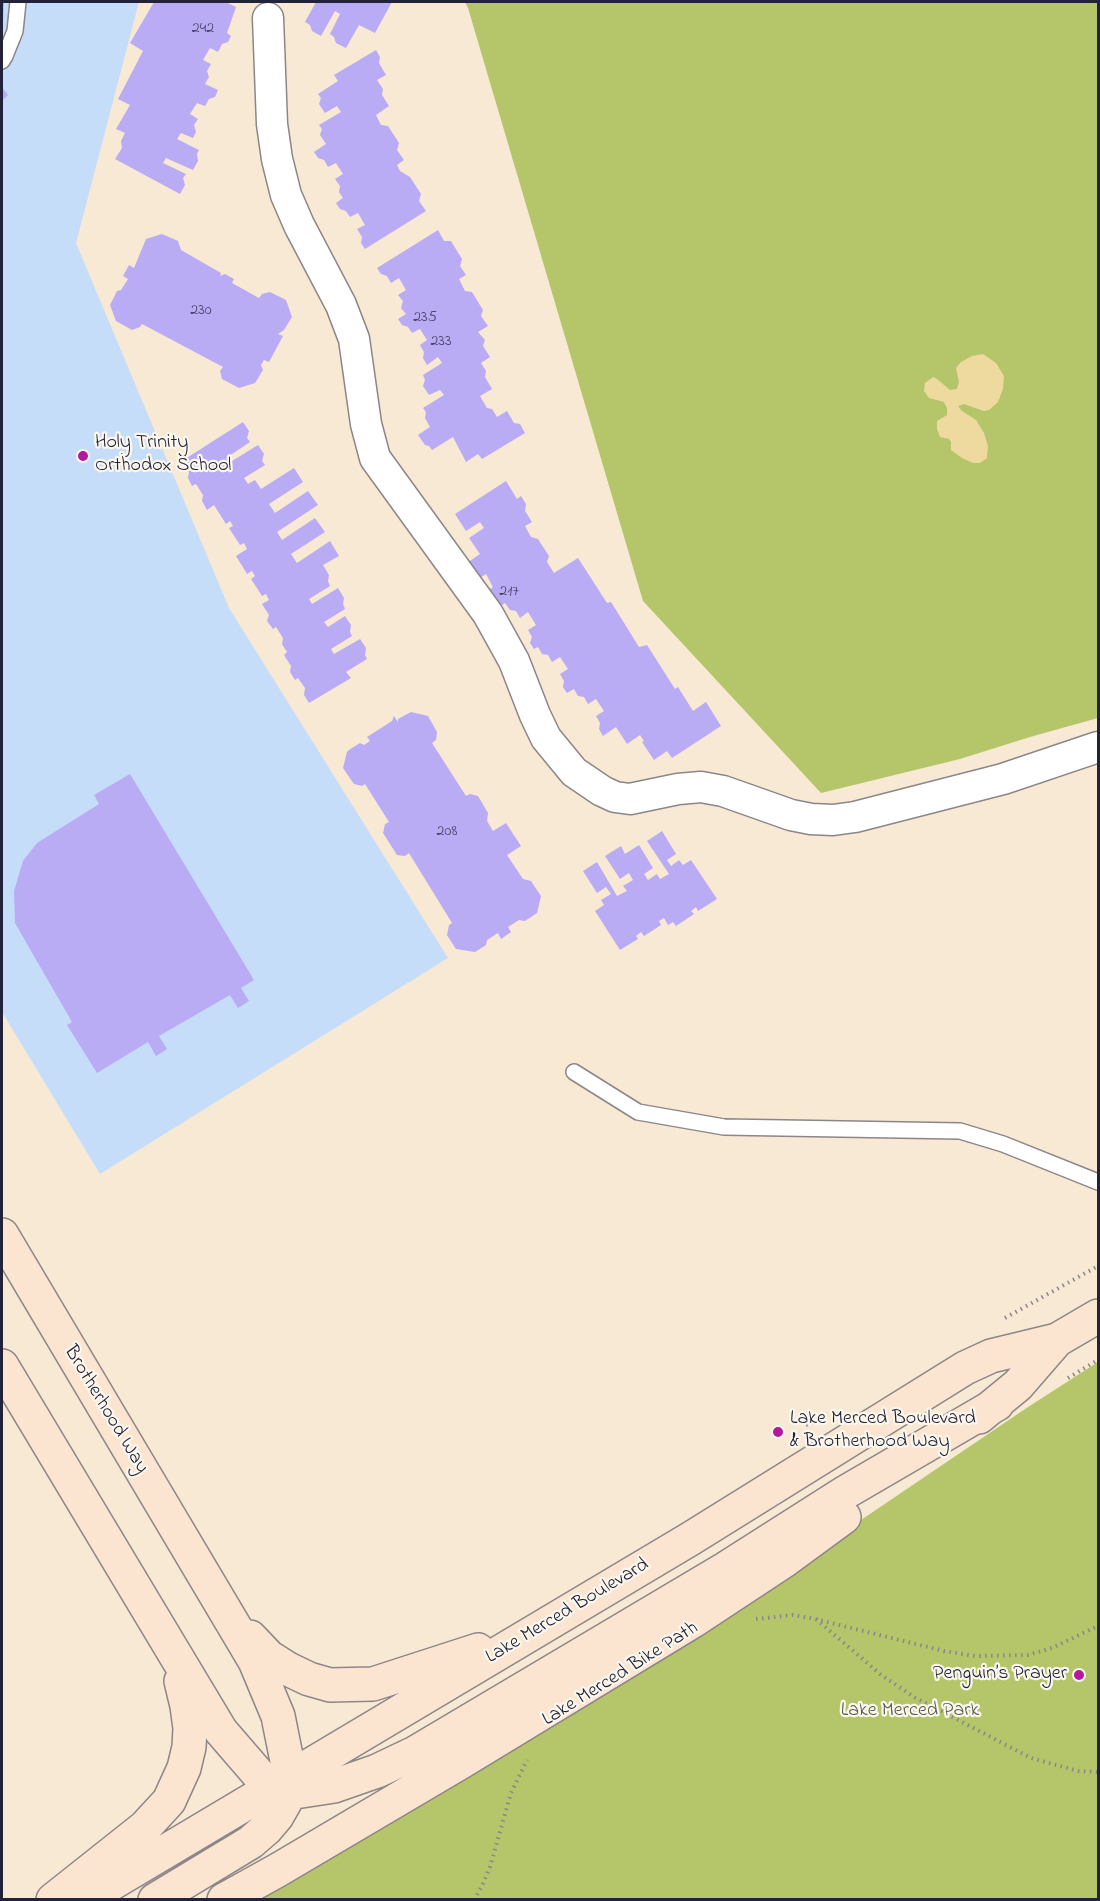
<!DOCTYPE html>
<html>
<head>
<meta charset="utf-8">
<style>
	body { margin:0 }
	#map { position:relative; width:1100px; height:1901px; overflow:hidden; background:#f7e9d4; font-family:"Indie Flower",sans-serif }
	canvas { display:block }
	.frame { position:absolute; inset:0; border:3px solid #22223b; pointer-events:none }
</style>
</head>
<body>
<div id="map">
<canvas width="1100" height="1901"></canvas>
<div class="frame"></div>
</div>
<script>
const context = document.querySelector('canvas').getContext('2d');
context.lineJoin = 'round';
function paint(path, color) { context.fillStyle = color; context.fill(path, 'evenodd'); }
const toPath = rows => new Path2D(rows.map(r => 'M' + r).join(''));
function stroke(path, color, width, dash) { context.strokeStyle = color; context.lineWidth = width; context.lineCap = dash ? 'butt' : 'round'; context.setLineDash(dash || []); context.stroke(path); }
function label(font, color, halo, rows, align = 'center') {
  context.font = font + ' "Indie Flower",sans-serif'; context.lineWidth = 4.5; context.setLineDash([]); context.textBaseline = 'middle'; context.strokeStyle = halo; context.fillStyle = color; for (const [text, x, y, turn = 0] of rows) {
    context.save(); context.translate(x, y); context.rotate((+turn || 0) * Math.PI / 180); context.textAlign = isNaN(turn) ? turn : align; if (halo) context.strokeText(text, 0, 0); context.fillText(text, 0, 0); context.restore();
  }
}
const built = toPath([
	[2,2,139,2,76,243,229,608,448,958,100,1174,2,1012]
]);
const green = toPath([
	[465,2,1098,2,1098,718,1030,737,960,759,821,793,643,601,468,8],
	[1098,1362,1098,1899,245,1900,728,1610,1025,1409]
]);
const sand = toPath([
	[983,354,996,363,1004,376,1003,389,998,402,989,410,984,411,964,404,958,406,962,411,976,420,984,433,988,446,987,458,980,463,973,463,962,458,951,450,951,442,949,439,940,437,937,429,937,421,947,415,947,408,944,402,929,398,924,391,925,383,933,377,937,379,950,390,957,389,959,382,956,368,961,362,972,356]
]);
const building = toPath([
	[2,2,4,2,3,22,2,22],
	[154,2,226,2,236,7,227,33,231,36,228,42,222,44,218,52,210,48,203,60,211,64,207,71,209,77,205,84,218,90,215,97,209,99,205,106,197,103,190,114,198,119,194,125,196,132,193,138,181,133,177,139,199,150,197,154,198,161,193,170,166,158,163,163,186,174,183,178,185,185,180,194,115,159,122,148,121,141,125,133,116,129,130,105,118,99,143,51,130,43],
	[316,2,392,2,375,33,359,25,346,48,336,43,334,37,330,34,340,14,335,11,321,36,312,31,310,25,305,22],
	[376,50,380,57,379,63,386,75,377,80,383,89,382,95,389,106,376,115,381,125,388,126,399,143,397,150,404,160,397,165,400,171,410,177,421,194,419,201,426,211,365,249,361,243,362,237,357,229,365,225,358,213,350,217,346,211,340,209,336,203,343,198,339,192,340,186,335,179,343,174,336,163,328,167,324,160,318,158,314,152,326,144,320,135,322,129,319,125,341,112,337,106,325,113,319,104,321,98,318,94,338,81,334,75],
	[2,87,8,95,2,101],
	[438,230,444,241,451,241,462,259,460,266,466,275,459,279,465,291,472,292,483,310,481,316,488,326,478,332,485,340,483,346,490,357,481,363,486,371,485,377,492,389,480,396,487,408,492,409,497,417,507,411,514,423,520,424,525,433,482,459,478,454,466,462,453,437,432,450,429,446,425,445,418,435,430,427,425,418,426,412,423,408,444,395,440,390,429,395,423,386,425,380,423,375,442,363,438,357,427,365,423,358,424,352,420,345,427,340,420,329,412,333,408,327,402,325,398,319,406,314,401,308,403,301,398,295,406,290,399,278,391,283,387,276,381,274,377,268],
	[162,234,178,241,181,250,221,273,220,276,225,274,234,279,232,283,259,298,262,294,270,292,286,300,292,317,284,330,278,334,283,336,269,362,264,360,261,365,263,370,255,383,239,388,222,379,220,371,223,367,142,324,140,327,132,330,116,321,110,305,117,291,121,290,128,279,123,276,129,265,134,268,146,239],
	[243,422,249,431,247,438,250,442,229,456,232,461,258,445,264,454,262,461,265,465,244,478,248,484,255,480,261,489,294,468,303,482,269,504,275,513,308,491,318,505,277,532,282,540,315,518,325,532,291,554,297,563,330,541,339,556,323,565,329,575,328,581,330,586,309,599,312,604,338,588,344,598,343,604,345,609,324,622,328,627,345,616,351,625,350,632,352,636,331,649,334,654,360,639,366,648,365,655,367,659,346,672,351,678,309,703,304,695,305,688,298,678,295,680,290,672,291,666,284,655,287,652,282,644,283,638,276,627,273,629,267,621,269,615,262,604,269,600,266,594,262,596,251,579,255,576,252,571,247,574,236,556,247,549,244,543,240,545,229,528,233,526,230,521,226,524,214,505,207,510,202,501,203,495,196,484,192,486,188,478,189,472,182,461],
	[506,481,517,499,521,496,526,504,525,511,532,522,525,526,531,537,538,539,549,556,547,562,554,573,578,558,607,603,611,602,639,647,647,645,675,689,678,687,693,711,706,702,721,726,672,758,667,751,654,760,642,742,644,741,640,735,627,744,616,727,603,736,599,729,600,723,596,716,604,711,596,699,588,704,584,697,578,696,574,689,567,693,563,687,564,681,560,674,568,669,560,657,552,662,548,655,542,654,538,647,534,649,530,643,532,637,528,630,536,625,528,612,520,618,516,611,510,610,505,603,493,611,486,592,493,587,486,574,478,579,464,565,480,554,469,538,484,528,480,522,466,531,455,514],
	[411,712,428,716,437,732,436,740,432,743,466,796,470,794,478,796,488,813,487,821,493,831,506,823,521,846,507,855,523,879,531,881,541,896,537,913,525,921,519,920,508,927,511,932,501,939,498,933,487,940,486,945,475,952,456,949,454,946,447,935,449,925,452,923,409,853,405,856,397,855,383,833,385,824,389,822,365,784,362,786,354,784,343,768,347,752,349,750,360,743,364,745,370,741,367,737,392,721,394,716,398,722,398,719],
	[130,774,254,980,241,988,249,1001,238,1008,230,995,159,1036,167,1049,156,1056,148,1042,97,1073,67,1025,72,1022,15,923,14,891,23,861,37,843,99,804,94,795],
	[662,831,676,854,667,860,671,866,679,860,683,865,691,860,717,899,698,911,696,907,691,911,694,914,676,926,673,922,668,925,664,918,659,921,661,925,644,936,641,932,636,936,638,939,620,950,595,911,604,905,601,900,611,894,606,887,597,893,583,871,597,862,617,896,627,891,623,886,633,880,629,873,620,879,605,856,621,846,625,854,639,845,653,868,644,874,648,880,657,874,660,879,669,874,647,841]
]);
const path = toPath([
	[1005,1318,1098,1266],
	[1068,1378,1098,1360],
	[806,1425,814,1422],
	[756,1619,793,1615,815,1619,944,1651,975,1656,1028,1655,1052,1648,1098,1626],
	[816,1619,880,1674,914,1697,1031,1758,1078,1771,1098,1772],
	[474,1900,482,1886,490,1867,511,1793,527,1760]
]);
const service = toPath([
	[2,61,5,56,15,31,18,2],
	[574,1072,638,1112,724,1127,960,1131,1003,1144,1098,1182]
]);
const minor = toPath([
	[268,18,272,124,277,159,286,195,299,225,341,305,354,339,366,424,375,458,488,614,514,661,535,715,546,738,574,772,602,791,615,797,630,799,678,789,701,787,723,791,791,815,811,819,833,820,855,817,1003,779,1098,747]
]);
const secondary = toPath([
	[2,1235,255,1661,278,1716,289,1771,285,1802,277,1816,266,1829,251,1842,155,1900],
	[2,1366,221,1731,259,1775,279,1789,295,1792,334,1786,377,1771,415,1753,725,1569,846,1492,997,1404],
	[979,1417,1018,1385,1057,1340],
	[250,1637,269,1657,288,1669,309,1679,330,1685,373,1684,478,1650],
	[53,1900,145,1827,169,1801,184,1768,189,1747,190,1728,187,1706,181,1681],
	[84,1900,690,1539,965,1368,991,1356,1057,1340,1098,1316],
	[224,1900,278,1870,461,1762,693,1621,784,1561,844,1517]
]);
const markers = [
	[83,456,6,"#b5179e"],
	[778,1432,6,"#b5179e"],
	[1079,1675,6,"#b5179e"]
];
const numberNames = [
	["242",203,29],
	["230",201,311],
	["235",425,318],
	["233",441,342],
	["217",509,592],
	["208",447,832]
];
const poiNames = [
	["Holy Trinity",95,444],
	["Orthodox School",95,467],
	["Lake Merced Boulevard",790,1420],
	["& Brotherhood Way",790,1443],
	["Penguin’s Prayer",1067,1675,"right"]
];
const streetNames = [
	["Brotherhood Way",105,1410,59],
	["Lake Merced Boulevard",568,1612,-31],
	["Lake Merced Bike Path",621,1675,-32]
];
const parkNames = [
	["Lake Merced Park",910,1712]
];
paint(built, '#c6ddf9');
paint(green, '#b4c669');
paint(sand, '#eeda9e');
paint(building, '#b9abf4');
stroke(service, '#8c8688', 18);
stroke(minor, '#8c8688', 33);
stroke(secondary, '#8c8688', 36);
stroke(path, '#8c8688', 4, [1.5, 4.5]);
stroke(service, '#fff', 15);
stroke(minor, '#fff', 30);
stroke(secondary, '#fce5d0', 33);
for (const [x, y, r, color] of markers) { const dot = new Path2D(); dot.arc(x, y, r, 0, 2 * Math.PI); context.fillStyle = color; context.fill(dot); stroke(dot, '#fbf7ec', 2); }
label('16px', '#484469', null, numberNames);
label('20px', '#22223b', '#fbf7ec', poiNames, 'left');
label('20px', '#22223b', '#fbf7ec', streetNames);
label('20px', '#555b4b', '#fbf7ec', parkNames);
</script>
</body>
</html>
